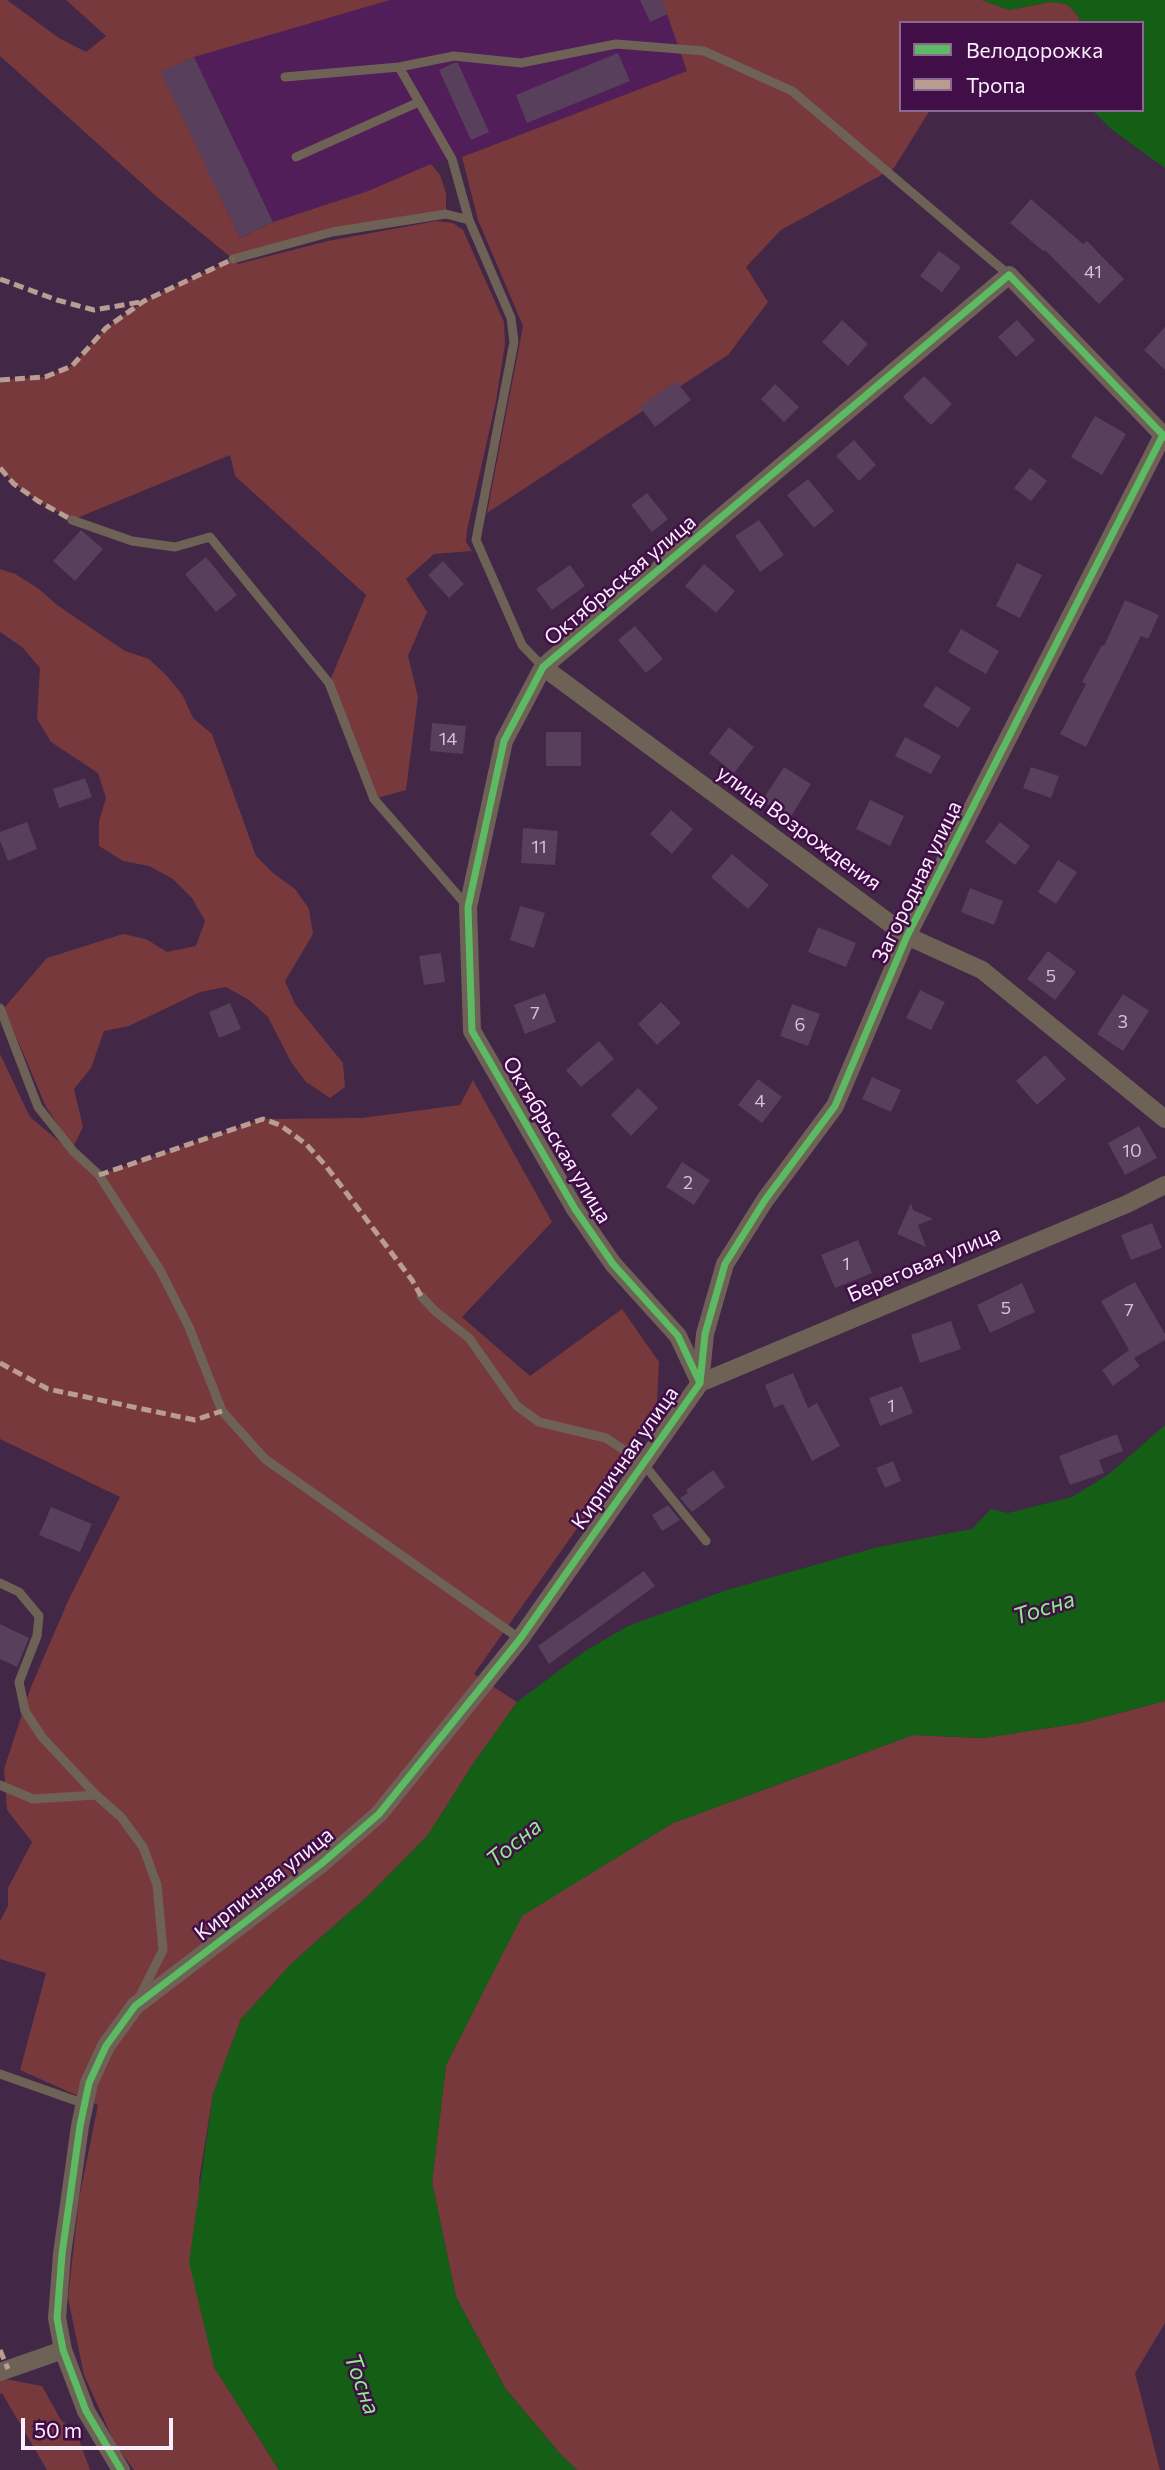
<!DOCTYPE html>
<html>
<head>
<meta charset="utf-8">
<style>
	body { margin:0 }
	#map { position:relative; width:1165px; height:2470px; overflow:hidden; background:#422746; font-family:Commissioner,sans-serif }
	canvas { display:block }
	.legend { position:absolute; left:899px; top:21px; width:245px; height:91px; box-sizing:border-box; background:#410e48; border:2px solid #8b6890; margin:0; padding:9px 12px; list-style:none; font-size:21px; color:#fbeffd }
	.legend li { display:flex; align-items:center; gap:14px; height:35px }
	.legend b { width:35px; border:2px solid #8b6890 }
	.scale { position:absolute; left:21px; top:2418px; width:152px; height:32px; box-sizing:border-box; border:4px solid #fbeffd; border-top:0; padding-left:9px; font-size:21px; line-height:24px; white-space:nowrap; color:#fbeffd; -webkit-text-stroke:5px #410e48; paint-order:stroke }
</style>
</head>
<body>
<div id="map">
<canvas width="1165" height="2470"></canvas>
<ul class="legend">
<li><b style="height:9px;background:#5cba63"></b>Велодорожка</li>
<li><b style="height:9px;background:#b99d93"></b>Тропа</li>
</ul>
<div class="scale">50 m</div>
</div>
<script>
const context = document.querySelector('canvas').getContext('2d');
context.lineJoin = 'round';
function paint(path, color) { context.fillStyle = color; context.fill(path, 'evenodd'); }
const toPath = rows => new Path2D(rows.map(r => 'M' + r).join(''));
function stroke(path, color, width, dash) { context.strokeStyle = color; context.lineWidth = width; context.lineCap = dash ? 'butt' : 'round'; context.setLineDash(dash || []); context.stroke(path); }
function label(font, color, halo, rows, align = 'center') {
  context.font = font + ' Commissioner,sans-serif'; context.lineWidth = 5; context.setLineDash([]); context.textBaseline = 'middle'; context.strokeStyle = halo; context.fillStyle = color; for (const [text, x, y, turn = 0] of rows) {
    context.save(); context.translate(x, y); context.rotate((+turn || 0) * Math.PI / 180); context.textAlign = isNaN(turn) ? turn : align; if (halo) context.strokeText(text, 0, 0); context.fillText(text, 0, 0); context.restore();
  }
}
const built = toPath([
	[390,0,640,0,650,22,668,14,687,71,462,157,431,164,368,191,273,222,194,57]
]);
const green = toPath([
	[0,0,7,0,59,38,86,52,106,36,66,0,390,0,194,57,162,72,240,238,273,222,368,191,431,164,440,175,446,193,446,214,332,232,234,260,238,264,328,241,436,221,453,223,463,230,504,322,505,344,496,401,467,530,466,542,472,551,434,554,406,579,427,612,408,656,418,697,406,790,374,799,329,683,366,595,235,476,230,455,72,520,38,501,14,484,0,468,0,380,44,377,72,366,106,328,144,301,233,259,156,196,0,56],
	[662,0,982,0,1009,10,1050,2,1067,4,1080,18,1077,23,901,23,901,110,930,110,894,168,781,230,746,267,768,302,728,355,487,513,523,326,478,220,462,157,687,71],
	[0,569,15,574,39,589,57,605,125,651,149,659,167,676,182,694,193,718,212,734,256,856,273,873,295,889,309,909,313,934,285,981,295,1004,343,1063,345,1087,330,1098,306,1082,291,1062,268,1017,249,1000,226,987,200,992,129,1026,104,1031,91,1068,74,1089,83,1127,73,1147,46,1107,4,1008,47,958,123,934,146,939,167,952,196,946,205,921,192,898,173,879,149,866,123,861,99,846,99,821,106,798,98,773,51,742,37,719,40,668,22,647,0,632],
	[0,1054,30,1117,99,1175,263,1119,362,1118,460,1105,473,1080,552,1222,462,1317,530,1376,622,1309,659,1362,657,1402,588,1513,474,1674,517,1702,473,1764,428,1835,369,1895,293,1962,241,2019,213,2094,199,2180,214,2367,279,2470,134,2470,115,2444,84,2375,68,2298,79,2199,98,2105,20,2070,46,1973,0,1959,0,1921,8,1906,8,1888,32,1842,7,1810,4,1769,31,1687,68,1601,120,1497,0,1439],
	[1165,1701,1165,2323,1135,2373,1160,2470,577,2470,562,2456,505,2388,456,2297,432,2182,446,2065,522,1915,673,1823,913,1735,983,1738,1081,1723],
	[0,2378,42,2386,61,2420,77,2434,90,2470,47,2470,2,2393,0,2394]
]);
const water = toPath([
	[982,0,1165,0,1165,168,1111,129,1092,110,1142,110,1142,23,1077,23,1080,18,1067,4,1050,2,1009,10],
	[1165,1425,1165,1701,1081,1723,983,1738,913,1735,673,1823,522,1916,446,2065,432,2182,456,2297,505,2388,562,2456,577,2470,279,2470,214,2367,189,2262,213,2094,241,2019,293,1962,369,1895,428,1835,473,1764,517,1702,585,1651,628,1626,727,1590,878,1547,972,1529,991,1509,1008,1513,1072,1497,1109,1474]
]);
const building = toPath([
	[640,0,662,0,668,14,650,22],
	[618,53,630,81,527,123,516,95],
	[194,57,273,222,240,238,161,72],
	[454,63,458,63,489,132,471,140,439,70],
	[1031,199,1083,244,1087,241,1124,279,1099,304,1045,250,1043,251,1010,223],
	[939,251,961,267,942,292,920,276],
	[842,320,868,344,848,366,822,342],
	[1017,320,1035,340,1016,357,998,337],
	[1165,327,1165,370,1144,350],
	[924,376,952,404,931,425,903,397],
	[676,381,691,400,655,427,640,407],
	[775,384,799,407,784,422,761,399],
	[1095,416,1126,434,1102,475,1071,457],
	[854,440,876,465,859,481,836,456],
	[1030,468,1047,481,1031,501,1014,488],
	[808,479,834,511,814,528,787,495],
	[647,493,668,519,652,532,631,505],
	[759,520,784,555,760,572,735,536],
	[81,530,103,549,75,581,53,561],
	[206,557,237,595,216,612,185,574],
	[443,561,464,584,449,598,428,575],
	[1017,563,1042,575,1020,618,996,606],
	[704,564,735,591,716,613,685,586],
	[570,565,585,586,552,610,536,589],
	[1125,600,1159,615,1148,639,1141,636,1086,747,1060,734,1086,684,1082,682,1102,645,1104,646],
	[635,626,663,659,646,673,618,640],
	[961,629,999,651,986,674,948,652],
	[936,686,971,708,958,728,923,706],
	[432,723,466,726,463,754,430,751],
	[729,727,754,747,734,773,709,753],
	[546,732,581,732,581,766,546,766],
	[905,737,941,756,931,774,895,756],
	[784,767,811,784,790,818,762,801],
	[1031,767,1059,776,1051,798,1023,788],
	[85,778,92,797,59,808,53,789],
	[870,800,904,816,890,846,856,829],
	[671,810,693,829,672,854,650,834],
	[27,822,37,849,8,861,0,841,0,832],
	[1000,822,1030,846,1015,865,985,842],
	[523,828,558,831,555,865,521,863],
	[732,854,769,885,748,909,711,877],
	[1058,860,1077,872,1056,904,1038,892],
	[970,888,1003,901,994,925,961,912],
	[520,906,545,913,534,948,510,940],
	[818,927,856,943,846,967,808,952],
	[1048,951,1076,972,1055,1000,1027,979],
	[441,953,445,982,424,985,419,956],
	[920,990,945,1002,931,1030,906,1018],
	[545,993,556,1022,525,1034,514,1005],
	[1123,994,1149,1011,1123,1051,1097,1034],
	[661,1002,681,1023,657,1045,638,1024],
	[230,1003,241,1029,219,1038,209,1012],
	[792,1004,820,1014,808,1046,780,1036],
	[599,1041,614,1059,581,1087,566,1070],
	[1045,1055,1066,1079,1037,1105,1016,1081],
	[872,1077,901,1090,891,1112,862,1099],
	[758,1079,782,1097,762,1123,738,1105],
	[638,1088,658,1108,631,1136,611,1115],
	[1139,1126,1157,1158,1125,1175,1108,1143],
	[682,1162,710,1180,694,1205,666,1187],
	[911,1203,913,1210,933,1219,918,1225,926,1247,897,1234],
	[1152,1223,1162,1248,1131,1260,1121,1235],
	[858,1240,872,1273,835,1288,821,1255],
	[1135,1282,1165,1334,1165,1340,1134,1358,1140,1366,1113,1386,1102,1370,1129,1350,1132,1355,1101,1301],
	[1022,1283,1035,1312,990,1333,977,1305],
	[951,1321,961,1349,920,1363,911,1335],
	[793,1373,808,1408,817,1403,840,1446,812,1461,783,1404,774,1408,765,1385],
	[902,1386,913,1413,880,1426,869,1398],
	[1117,1434,1123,1451,1099,1460,1104,1473,1070,1485,1059,1456],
	[893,1461,901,1481,885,1488,876,1468],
	[713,1470,725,1487,692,1512,680,1498,688,1493,686,1490],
	[668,1505,680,1520,662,1531,652,1515],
	[51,1507,92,1524,80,1552,39,1535],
	[644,1571,655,1586,549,1664,538,1646],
	[0,1624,29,1638,17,1667,0,1659]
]);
const service = toPath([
	[399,67,452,159,469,220,511,318,514,342,476,540,522,645,543,667],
	[285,77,399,67,454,56,521,63,616,44,704,51,792,91,1009,275],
	[296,157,419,102],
	[233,259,332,232,446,214,469,220],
	[72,520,132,541,175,547,210,537,329,683,374,799,468,907],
	[0,1008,38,1107,73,1151,99,1175,160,1270,189,1327,222,1411,265,1459,520,1639],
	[421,1296,435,1311,469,1338,517,1406,539,1422,606,1438,642,1462,706,1541],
	[0,1583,19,1592,39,1616,37,1636,19,1682,25,1711,42,1737,96,1795,121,1817,143,1847,157,1885,163,1950,139,1998],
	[0,1785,33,1799,96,1795],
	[0,2074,85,2104]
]);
const minor = toPath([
	[543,667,907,936,982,970,1165,1119],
	[700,1383,678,1336,613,1264,575,1209,472,1031,468,907,504,741,543,667,1009,275,1165,437],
	[700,1383,1127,1204,1165,1185],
	[0,2372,63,2350],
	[121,2470,86,2411,63,2350,57,2318,62,2254,80,2126,89,2083,106,2046,135,2006,321,1864,379,1814,520,1639,700,1383,705,1334,725,1264,765,1200,835,1106,907,936,1163,435]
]);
const quiet = toPath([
	[0,279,57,300,94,310,140,302],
	[0,380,45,377,72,366,106,328,144,301,233,259],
	[0,468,14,484,38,501,72,520],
	[99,1175,263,1119,280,1125,306,1144,326,1166,412,1280,421,1296],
	[0,1363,48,1389,195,1420,222,1411],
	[0,2350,8,2369]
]);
const cycleway = toPath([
	[700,1383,678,1336,613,1264,575,1209,472,1031,468,907,504,741,543,667,1009,275,1165,437],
	[121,2470,86,2411,63,2350,57,2318,62,2254,80,2126,89,2083,106,2046,135,2006,321,1864,379,1814,520,1639,700,1383,705,1334,725,1264,765,1200,835,1106,907,936,1163,435]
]);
const numberNames = [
	["41",1093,272],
	["14",448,739],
	["11",539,847],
	["5",1051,976],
	["7",535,1013],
	["3",1123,1022],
	["6",800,1025],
	["4",760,1101],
	["10",1132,1151],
	["2",688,1183],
	["1",846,1264],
	["5",1006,1308],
	["7",1129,1310],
	["1",891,1406]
];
const streetNames = [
	["Октябрьская улица",620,580,-40],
	["улица Возрождения",799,828,36],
	["Загородная улица",917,882,-64],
	["Октябрьская улица",557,1140,59],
	["Береговая улица",924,1264,-23],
	["Кирпичная улица",625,1458,-55],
	["Кирпичная улица",264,1884,-38]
];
const waterNames = [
	["Тосна",1044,1608,-18],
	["Тосна",514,1843,-39],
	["Тосна",362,2384,70]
];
paint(built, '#521e59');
paint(green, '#77393c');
paint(water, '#145f15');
paint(building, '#583f5c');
stroke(service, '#6e6256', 9);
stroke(minor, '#6e6256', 18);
stroke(quiet, '#b99d93', 5, [10, 5]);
stroke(cycleway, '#5cba63', 7);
label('18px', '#d2c3d5', null, numberNames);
label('21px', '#fbeffd', '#410e48', streetNames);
label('italic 23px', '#8aed85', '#410e48', waterNames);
</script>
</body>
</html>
